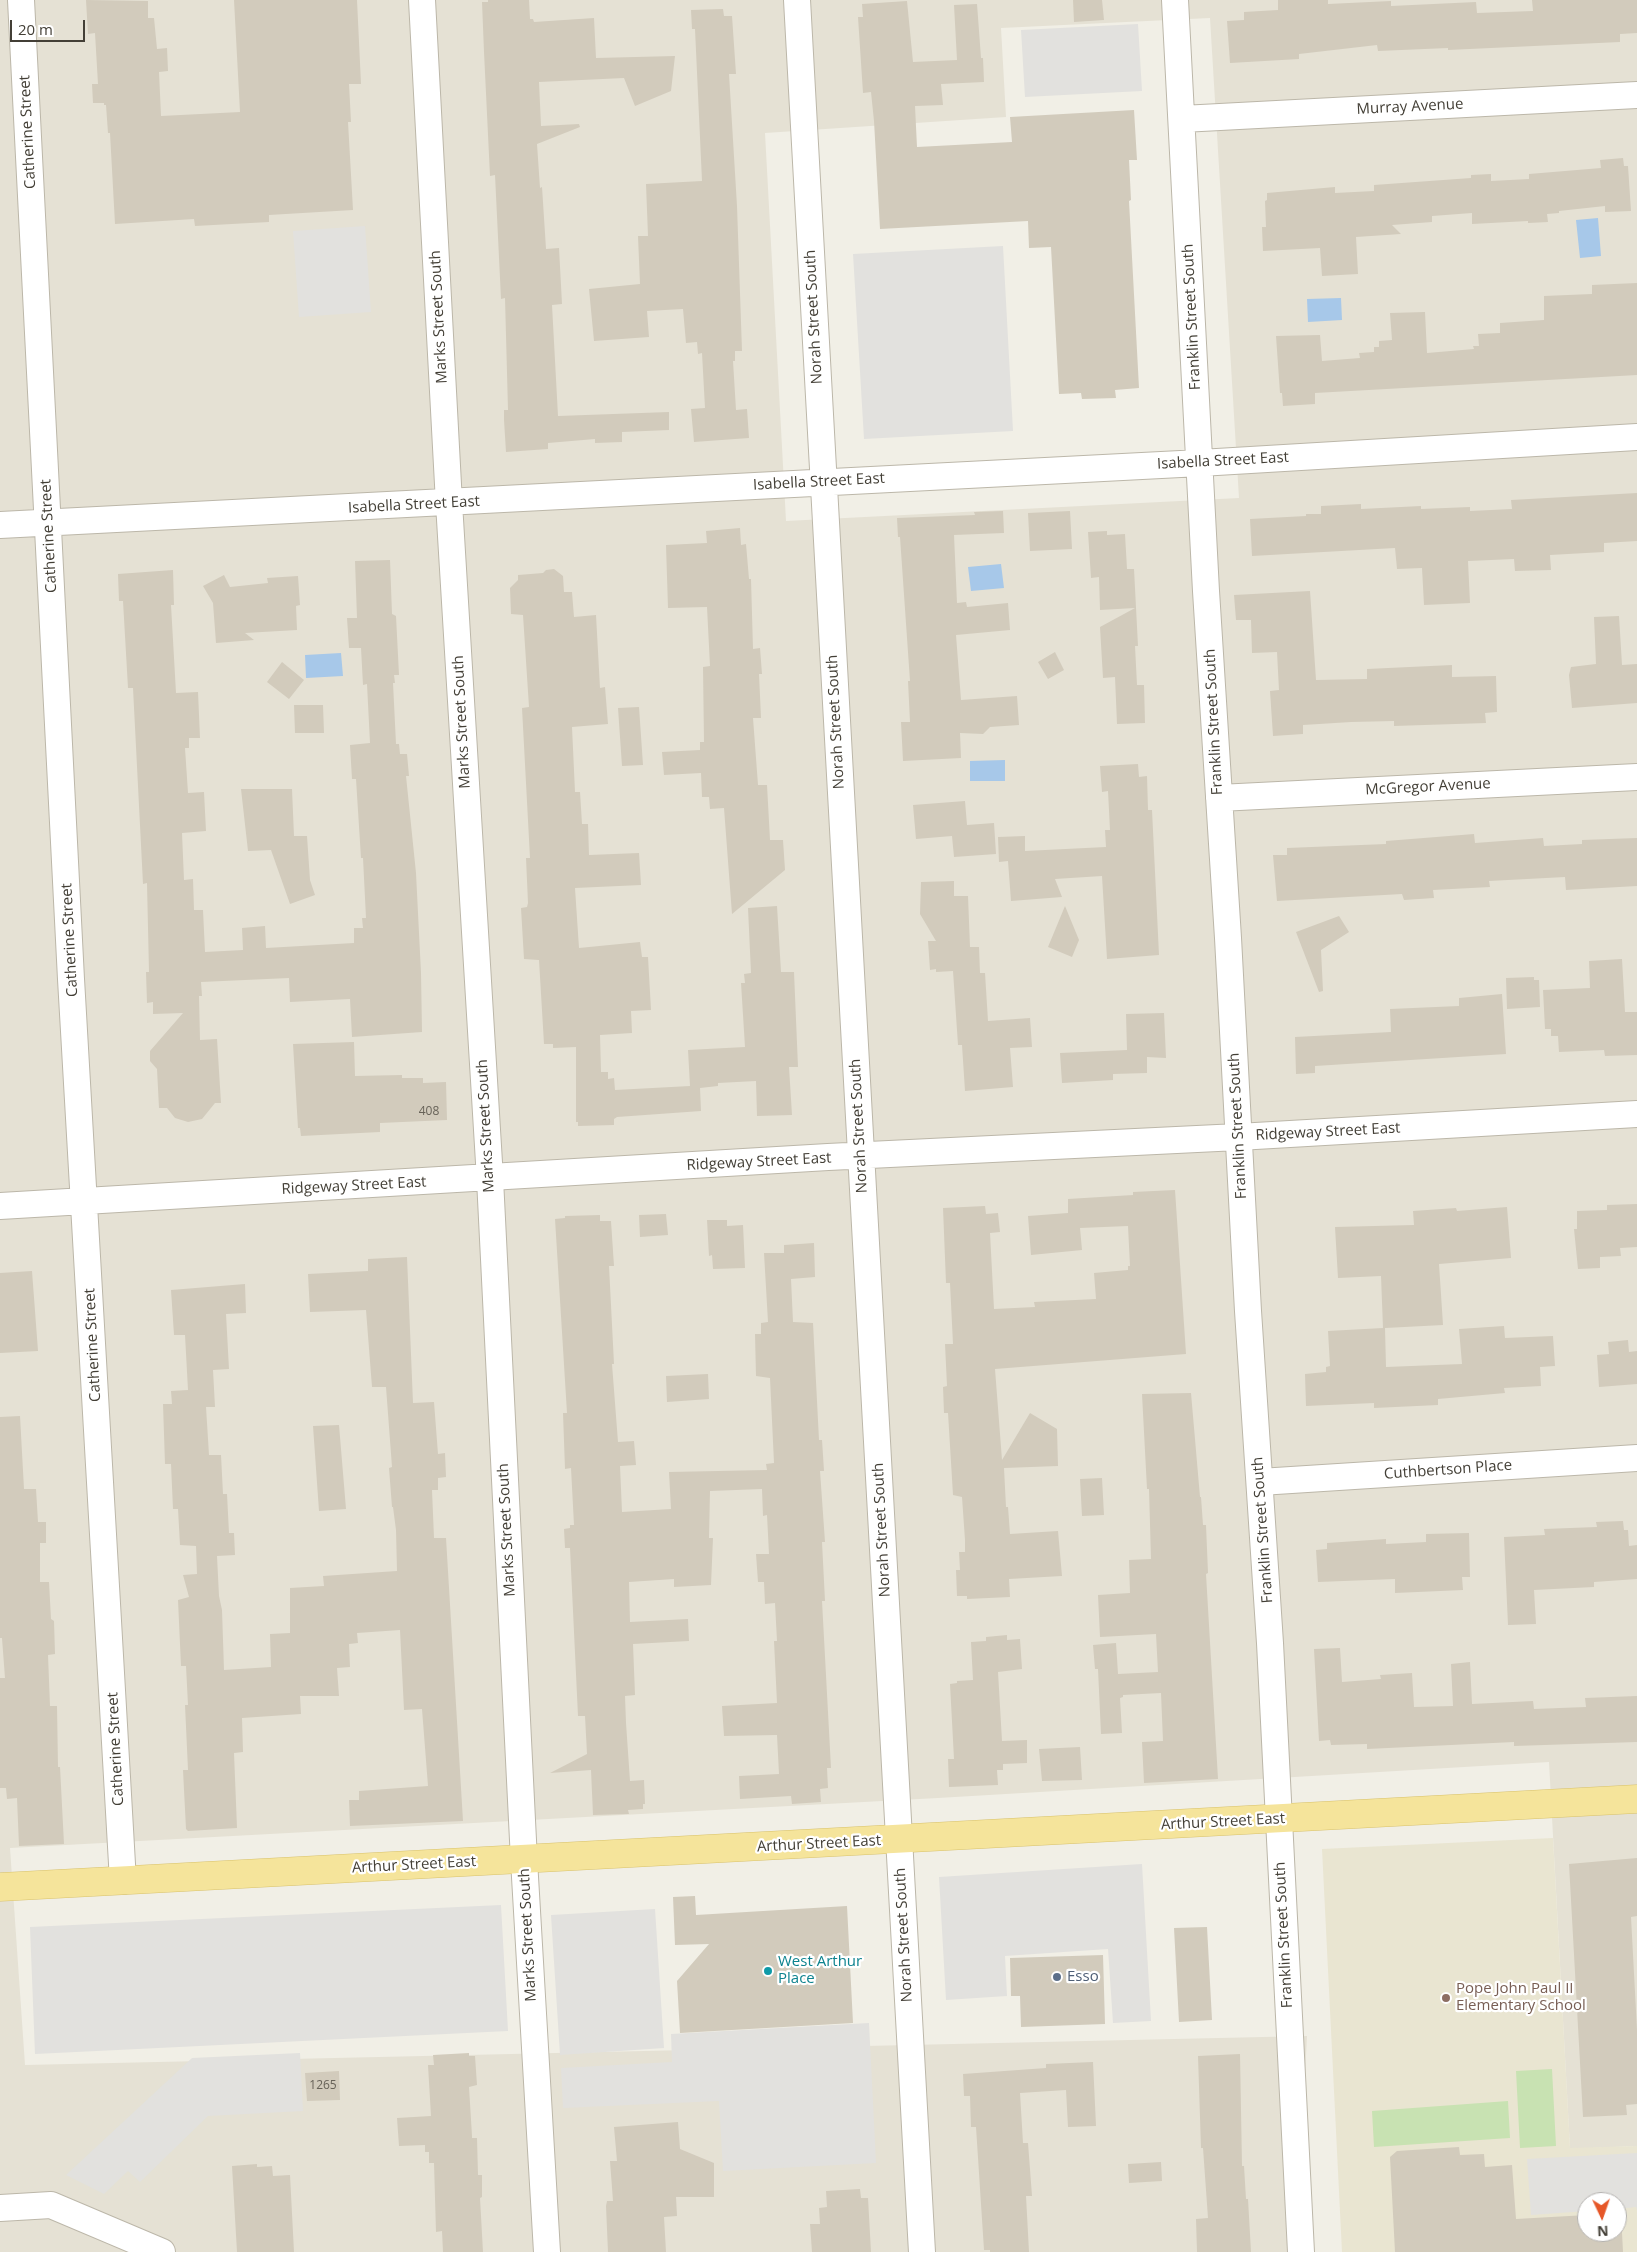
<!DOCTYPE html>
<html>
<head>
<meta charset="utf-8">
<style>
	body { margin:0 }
	#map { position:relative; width:1637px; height:2252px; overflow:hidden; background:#f1efe6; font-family:"Open Sans",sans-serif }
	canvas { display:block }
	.north { position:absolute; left:1577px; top:2192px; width:50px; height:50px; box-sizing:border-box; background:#fff; border:1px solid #b4b2af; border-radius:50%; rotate:177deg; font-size:14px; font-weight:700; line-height:20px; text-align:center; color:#433f36 }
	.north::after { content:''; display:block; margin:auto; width:18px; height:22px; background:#e65728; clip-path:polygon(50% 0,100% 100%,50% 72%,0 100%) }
	.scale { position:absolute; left:10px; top:20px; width:75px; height:22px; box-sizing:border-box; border:2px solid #433f36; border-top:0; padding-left:6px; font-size:15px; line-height:18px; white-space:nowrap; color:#433f36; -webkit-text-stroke:4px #fff; paint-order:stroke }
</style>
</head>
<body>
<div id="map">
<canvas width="1637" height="2252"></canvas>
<div class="north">N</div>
<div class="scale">20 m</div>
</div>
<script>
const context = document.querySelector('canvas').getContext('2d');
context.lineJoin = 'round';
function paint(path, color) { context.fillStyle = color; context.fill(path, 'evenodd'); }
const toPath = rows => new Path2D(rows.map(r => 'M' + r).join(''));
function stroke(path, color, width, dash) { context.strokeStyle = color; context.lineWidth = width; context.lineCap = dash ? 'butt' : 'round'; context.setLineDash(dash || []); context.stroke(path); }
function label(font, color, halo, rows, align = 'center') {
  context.font = font + ' "Open Sans",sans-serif'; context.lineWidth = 4.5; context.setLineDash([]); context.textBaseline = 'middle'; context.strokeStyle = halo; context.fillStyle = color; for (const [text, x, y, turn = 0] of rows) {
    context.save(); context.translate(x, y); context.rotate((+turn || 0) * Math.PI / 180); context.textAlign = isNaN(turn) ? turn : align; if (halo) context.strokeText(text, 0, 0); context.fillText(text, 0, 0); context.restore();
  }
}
const residential = toPath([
	[0,0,1637,0,1637,2146,1570,2149,1549,1762,938,1798,10,1848,25,2065,1307,2036,1296,2252,0,2252],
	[1210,18,1239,498,786,521,765,133,1006,117,1001,28]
]);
const education = toPath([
	[1553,1838,1570,2148,1637,2146,1637,2252,1342,2252,1322,1849],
	[1587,2202,1617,2202,1617,2232,1587,2232]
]);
const green = toPath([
	[1552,2069,1556,2146,1520,2148,1516,2071],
	[1508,2101,1510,2138,1374,2147,1372,2111]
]);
const parking = toPath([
	[1138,24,1142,91,1025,97,1021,30],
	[365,226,371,312,299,317,293,231],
	[1003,246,1013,431,864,439,853,254],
	[1142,1864,1151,2021,1113,2023,1108,1949,1005,1956,1007,1996,946,2000,939,1877],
	[501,1905,508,2031,35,2054,30,1927],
	[655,1909,664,2048,560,2055,551,1915],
	[869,2023,876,2163,723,2171,719,2101,563,2108,561,2068,672,2062,671,2034],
	[300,2053,303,2111,208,2116,140,2182,128,2171,104,2194,66,2175,192,2058],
	[1637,2153,1637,2210,1636,2207,1617,2209,1617,2202,1587,2202,1587,2211,1531,2215,1527,2159]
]);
const water = toPath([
	[1598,218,1601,256,1580,258,1576,220],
	[1341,298,1342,320,1308,322,1307,299],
	[1001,564,1004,588,971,591,968,567],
	[341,653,343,676,306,678,305,655],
	[1005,760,1005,781,970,781,970,761]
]);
const building = toPath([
	[86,0,148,1,148,18,154,18,157,49,167,48,168,71,159,72,161,116,240,112,234,0,357,0,361,84,349,84,351,122,348,122,353,210,269,215,269,222,195,226,194,219,115,224,110,133,108,133,106,105,104,105,104,103,93,103,92,84,98,84,95,33,88,34],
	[488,0,529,0,530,19,533,19,534,22,594,18,596,58,675,56,671,91,635,106,624,78,539,82,541,126,579,124,580,127,537,144,540,188,542,187,546,249,559,248,562,304,552,305,558,416,669,412,669,430,622,432,622,442,595,443,595,439,548,443,548,449,506,452,504,420,504,410,508,410,505,298,501,299,495,175,490,176,484,52,482,2,488,2],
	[1073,0,1102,0,1104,20,1074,22],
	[1278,0,1328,0,1328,4,1391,1,1391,6,1476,2,1477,13,1533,11,1532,0,1637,0,1637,33,1620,34,1620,42,1448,50,1448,48,1378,51,1377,45,1299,54,1299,59,1230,63,1227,21,1244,20,1244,12,1278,10],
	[907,1,913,62,957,60,954,5,977,4,981,58,983,58,984,82,941,84,943,105,915,106,917,147,1012,142,1010,117,1134,110,1137,160,1129,160,1131,200,1129,201,1139,388,1115,390,1116,398,1082,399,1081,393,1059,394,1051,247,1029,248,1028,221,880,229,874,121,871,92,863,93,858,17,863,17,862,4],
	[723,9,724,16,732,16,736,74,729,74,737,206,742,351,735,351,735,361,733,361,736,410,747,409,749,438,694,442,691,409,705,408,702,353,698,354,697,342,686,343,683,309,647,311,649,337,594,341,589,289,640,284,638,236,648,236,646,184,702,181,695,29,692,29,691,10],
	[1623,158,1624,166,1628,166,1631,211,1605,212,1605,206,1559,211,1559,213,1547,214,1548,222,1528,223,1528,221,1472,224,1472,213,1432,216,1432,222,1392,225,1401,234,1356,237,1358,274,1322,276,1320,248,1263,251,1262,227,1266,227,1265,201,1267,200,1267,193,1335,187,1335,193,1374,191,1374,185,1471,178,1471,175,1491,174,1491,181,1529,179,1529,174,1601,168,1600,160],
	[1637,283,1637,375,1315,393,1315,404,1283,406,1282,393,1280,393,1276,336,1320,335,1322,361,1360,358,1359,353,1374,352,1374,347,1379,347,1379,341,1392,340,1390,313,1425,312,1427,353,1474,349,1473,346,1479,346,1478,334,1500,333,1500,323,1544,320,1544,296,1592,294,1592,285],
	[1637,493,1637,541,1604,543,1604,552,1550,555,1551,570,1515,571,1514,559,1468,561,1470,603,1424,605,1422,568,1397,569,1395,548,1252,556,1250,519,1306,516,1306,514,1321,514,1321,506,1361,504,1361,509,1421,506,1421,509,1470,507,1470,511,1512,509,1511,500],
	[1003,511,1004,533,954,535,957,603,966,602,967,607,1008,603,1010,630,956,635,961,700,1017,696,1019,725,990,727,983,734,960,733,961,758,903,761,901,722,910,722,908,681,910,681,900,537,898,537,897,518,975,515,974,512],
	[1070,511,1072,549,1030,551,1028,513],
	[740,528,741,545,746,544,749,579,751,579,753,649,760,648,762,674,759,674,761,718,753,718,758,785,767,785,770,840,783,840,785,870,732,914,724,808,710,809,709,797,702,797,701,773,664,775,662,752,700,750,700,742,704,742,703,667,710,666,707,607,668,608,666,545,707,543,706,531],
	[1107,531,1107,535,1125,534,1127,569,1134,569,1138,646,1135,646,1137,685,1144,685,1145,723,1117,724,1115,677,1103,678,1100,627,1135,608,1100,610,1099,577,1091,578,1088,532],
	[390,560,392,614,396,616,399,675,394,675,395,683,393,683,396,744,399,744,400,754,407,754,409,776,406,776,416,873,421,973,422,1032,352,1037,350,999,290,1002,289,978,201,982,202,996,199,996,200,1040,217,1039,221,1103,215,1103,202,1119,188,1122,175,1118,167,1108,159,1108,157,1069,150,1061,150,1051,183,1013,153,1014,153,1002,147,1003,146,972,149,972,147,883,143,884,133,688,128,688,123,601,119,601,118,574,173,570,174,605,171,605,176,693,198,692,200,738,189,738,189,748,185,748,188,793,204,792,206,831,182,833,184,880,193,879,194,910,203,910,205,952,243,950,242,928,265,926,266,948,354,943,354,928,363,928,362,918,366,918,363,858,361,858,356,779,352,779,350,745,370,743,367,684,363,685,361,648,349,648,347,618,357,618,355,561],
	[554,569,563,576,564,592,572,592,574,617,596,615,600,688,605,687,608,724,572,727,575,792,580,792,582,824,588,824,589,855,639,853,641,885,575,888,579,948,640,942,642,957,648,957,651,1010,631,1011,632,1033,600,1035,601,1072,608,1072,608,1079,614,1078,615,1090,690,1086,688,1050,745,1047,741,983,745,983,744,974,751,973,748,908,777,906,781,972,794,972,798,1067,789,1067,792,1115,757,1116,756,1081,718,1083,718,1086,700,1088,701,1111,617,1117,614,1119,614,1125,578,1126,578,1122,576,1122,576,1047,553,1048,553,1044,544,1044,539,960,524,959,521,908,527,907,528,903,526,858,530,858,522,708,529,707,523,615,511,614,510,588,518,580,518,575,543,573,546,570],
	[224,575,230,587,268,583,267,578,298,576,300,605,296,606,297,630,245,633,254,640,216,643,213,603,203,586],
	[1310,591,1316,680,1367,679,1367,669,1452,665,1452,677,1496,676,1497,712,1485,713,1486,723,1394,726,1394,721,1351,722,1303,725,1303,734,1273,736,1270,691,1279,690,1277,652,1252,653,1251,620,1236,620,1234,595],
	[1619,616,1622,665,1637,664,1637,703,1572,708,1569,675,1571,667,1596,664,1594,617],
	[1055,652,1064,670,1048,679,1038,662],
	[282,662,304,680,289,699,267,682],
	[294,705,323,705,324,733,295,733],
	[639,707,643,765,622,766,618,708],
	[1138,764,1139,777,1147,776,1148,810,1152,810,1159,955,1107,959,1102,876,1055,879,1062,897,1011,901,1008,861,999,862,998,837,1025,836,1025,851,1106,847,1105,830,1110,830,1108,791,1102,792,1100,766],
	[241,789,292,789,294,836,307,836,310,880,315,895,290,904,271,850,248,851],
	[965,801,967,825,994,823,996,854,954,857,952,836,916,839,913,805],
	[1474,834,1475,843,1543,838,1544,846,1582,844,1582,840,1637,838,1637,886,1566,890,1565,877,1489,881,1490,887,1433,890,1434,898,1404,900,1402,894,1277,901,1273,855,1287,855,1287,848,1386,844,1386,841],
	[954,881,954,896,968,896,970,947,979,947,980,973,985,973,988,1021,1030,1018,1032,1047,1010,1048,1013,1087,965,1091,962,1045,958,1045,953,971,936,972,936,969,930,970,928,941,936,941,920,914,921,882],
	[1065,906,1079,940,1072,957,1048,947],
	[1339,916,1349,932,1321,950,1323,991,1319,992,1296,932],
	[1622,959,1625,1012,1637,1012,1637,1055,1605,1056,1604,1050,1559,1052,1558,1036,1551,1036,1551,1029,1545,1029,1543,990,1590,988,1589,961],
	[1534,977,1534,980,1539,980,1540,1007,1507,1009,1506,978],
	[1502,994,1506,1054,1315,1066,1315,1073,1296,1074,1295,1037,1391,1032,1390,1009,1459,1006,1459,998],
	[1164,1013,1166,1058,1147,1057,1147,1073,1113,1074,1113,1080,1062,1083,1060,1053,1127,1050,1126,1014],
	[354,1042,355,1076,402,1075,402,1078,423,1078,423,1083,446,1082,447,1120,380,1123,380,1132,301,1136,300,1128,298,1128,293,1044],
	[1175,1190,1186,1354,995,1369,1002,1460,1030,1413,1057,1429,1058,1466,1004,1468,1006,1507,1008,1507,1010,1534,1058,1531,1062,1576,1009,1579,1010,1597,967,1599,967,1596,957,1596,956,1570,960,1570,959,1552,965,1552,965,1540,962,1497,953,1495,948,1413,944,1413,943,1387,947,1386,945,1344,953,1344,950,1283,946,1283,943,1208,985,1206,986,1214,998,1213,1000,1232,990,1233,994,1309,1035,1307,1034,1302,1096,1299,1094,1273,1128,1270,1128,1266,1130,1266,1128,1226,1080,1228,1082,1250,1031,1255,1028,1216,1068,1213,1068,1199,1133,1195,1133,1192],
	[1637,1204,1637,1247,1620,1248,1621,1256,1600,1257,1600,1268,1578,1269,1574,1229,1577,1229,1577,1211,1607,1210,1607,1205],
	[1507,1207,1511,1258,1439,1264,1443,1325,1385,1328,1386,1367,1462,1364,1459,1329,1504,1326,1505,1338,1553,1336,1555,1366,1540,1367,1541,1386,1504,1388,1505,1393,1438,1399,1438,1405,1374,1408,1374,1403,1306,1406,1305,1374,1326,1372,1326,1367,1330,1366,1328,1331,1383,1328,1381,1276,1338,1278,1335,1227,1414,1225,1413,1211,1456,1208,1457,1211],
	[666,1214,668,1235,640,1237,639,1215],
	[600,1215,600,1221,611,1221,614,1266,609,1266,614,1364,612,1364,618,1442,634,1441,636,1465,620,1466,622,1512,671,1509,669,1472,767,1470,766,1464,774,1463,770,1378,756,1376,755,1334,761,1334,761,1323,768,1322,764,1253,784,1253,784,1245,814,1243,815,1277,791,1279,793,1322,813,1323,819,1440,822,1440,824,1471,820,1471,825,1542,822,1542,825,1601,822,1601,831,1768,827,1768,828,1788,820,1789,821,1802,792,1804,791,1796,740,1799,739,1776,779,1774,777,1735,724,1736,722,1706,777,1703,774,1641,777,1641,775,1603,765,1604,764,1582,758,1582,756,1554,769,1554,767,1515,763,1516,762,1489,710,1491,709,1538,713,1538,711,1585,674,1587,674,1579,629,1582,630,1622,688,1619,689,1641,633,1644,635,1695,625,1696,626,1723,630,1781,644,1780,645,1804,643,1804,643,1809,628,1810,629,1814,593,1815,591,1770,550,1773,587,1754,585,1716,578,1716,570,1548,565,1548,564,1529,570,1528,570,1525,574,1525,571,1468,565,1469,563,1413,567,1413,555,1219,565,1218,565,1216],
	[707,1220,727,1220,727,1226,743,1225,745,1268,713,1269,712,1255,709,1256],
	[407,1257,413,1403,434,1402,438,1454,445,1453,446,1477,438,1478,438,1490,432,1490,434,1538,446,1538,463,1821,350,1826,349,1800,359,1800,359,1791,428,1786,422,1709,404,1710,400,1630,357,1633,358,1643,349,1644,350,1667,337,1668,339,1696,300,1696,301,1714,242,1718,243,1752,234,1753,237,1828,188,1831,186,1829,183,1770,188,1770,185,1705,188,1705,186,1666,181,1666,178,1600,189,1597,183,1575,197,1574,196,1546,180,1545,178,1509,173,1509,171,1464,165,1464,163,1404,172,1404,171,1391,188,1390,185,1335,174,1335,171,1290,245,1284,246,1313,226,1314,229,1369,213,1370,215,1407,206,1407,209,1455,221,1455,223,1494,227,1494,229,1533,234,1533,235,1555,217,1556,219,1596,222,1610,224,1670,271,1667,270,1634,290,1633,290,1588,324,1586,323,1576,397,1571,396,1530,393,1507,392,1507,389,1468,392,1467,386,1387,372,1387,366,1310,310,1312,308,1274,368,1271,368,1259],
	[32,1271,38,1351,0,1353,0,1273],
	[1628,1340,1629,1352,1637,1351,1637,1384,1599,1387,1597,1355,1609,1354,1608,1342],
	[708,1374,709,1399,667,1402,666,1376],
	[1191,1393,1200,1497,1201,1497,1203,1525,1206,1525,1208,1573,1206,1574,1218,1779,1144,1783,1142,1742,1163,1741,1161,1693,1123,1695,1123,1697,1120,1698,1122,1733,1101,1734,1098,1669,1095,1669,1093,1645,1116,1643,1118,1674,1158,1672,1156,1634,1100,1637,1098,1595,1130,1593,1129,1560,1151,1559,1149,1489,1147,1489,1142,1394],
	[20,1416,24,1489,36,1489,38,1522,46,1522,46,1543,40,1543,40,1582,49,1582,51,1619,54,1621,55,1654,48,1655,50,1706,57,1706,58,1767,60,1767,64,1844,19,1846,17,1798,7,1799,6,1788,0,1788,0,1678,5,1678,2,1638,0,1638,0,1417],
	[339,1425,346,1509,319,1511,313,1426],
	[1102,1478,1104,1515,1082,1516,1080,1479],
	[1623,1521,1624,1530,1628,1530,1629,1546,1637,1545,1637,1579,1594,1582,1594,1587,1534,1590,1536,1624,1508,1625,1504,1537,1545,1535,1544,1529,1597,1527,1596,1522],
	[1469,1533,1470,1577,1462,1577,1463,1590,1395,1593,1395,1579,1318,1582,1316,1550,1327,1549,1327,1543,1386,1539,1386,1544,1426,1542,1426,1534],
	[1007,1635,1007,1640,1020,1639,1022,1669,998,1672,1002,1741,1027,1740,1027,1763,1003,1764,1003,1770,997,1770,998,1785,949,1787,948,1759,954,1759,950,1684,957,1683,957,1681,973,1680,971,1642,986,1641,986,1637],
	[1340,1648,1342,1682,1381,1679,1380,1675,1412,1673,1414,1707,1453,1706,1451,1664,1470,1662,1472,1704,1533,1701,1534,1709,1586,1707,1585,1698,1637,1696,1637,1742,1514,1746,1514,1742,1367,1749,1367,1744,1331,1745,1330,1740,1319,1741,1314,1649],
	[1080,1747,1082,1780,1042,1781,1039,1749],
	[1637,1858,1637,1916,1631,1917,1637,2030,1637,2104,1626,2105,1627,2115,1583,2117,1569,1864],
	[695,1896,696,1915,847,1906,853,2023,680,2033,677,1981,709,1944,675,1945,673,1897],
	[1207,1927,1212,2020,1179,2022,1174,1928],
	[1103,1955,1105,2024,1021,2027,1020,1996,1011,1996,1010,1958],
	[469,2053,469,2056,475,2056,477,2085,469,2087,472,2136,472,2138,477,2138,478,2175,482,2175,482,2197,480,2198,483,2252,443,2252,442,2231,436,2232,434,2163,429,2163,429,2152,425,2152,425,2145,399,2146,397,2118,431,2116,428,2065,434,2065,433,2055],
	[1240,2054,1242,2166,1244,2166,1246,2199,1248,2199,1251,2252,1197,2252,1196,2219,1208,2218,1203,2148,1201,2148,1198,2056],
	[1093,2062,1096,2126,1068,2127,1066,2090,1020,2093,1023,2143,1028,2143,1032,2196,1026,2196,1029,2252,990,2252,990,2250,984,2250,976,2127,971,2127,970,2096,964,2096,963,2074,1046,2068,1046,2064],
	[339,2071,340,2100,307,2101,305,2073],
	[678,2122,680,2149,714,2163,714,2197,676,2197,677,2216,664,2217,666,2252,608,2252,606,2206,607,2201,613,2201,610,2161,617,2161,614,2127],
	[1459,2147,1460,2155,1484,2154,1485,2167,1512,2165,1516,2219,1587,2215,1587,2232,1617,2232,1617,2214,1621,2213,1623,2252,1395,2252,1390,2157,1397,2151],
	[1161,2162,1162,2181,1129,2183,1128,2164],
	[257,2164,257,2167,272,2166,273,2176,290,2175,294,2252,237,2252,232,2166],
	[860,2189,861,2198,868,2198,871,2252,812,2252,810,2224,820,2224,819,2208,827,2207,826,2191]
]);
const minor = toPath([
	[21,0,71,979,123,1881],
	[422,0,449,503,490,1179,524,1860,547,2252],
	[797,0,922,2252],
	[1175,0,1206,591,1228,938,1248,1311,1270,1643,1301,2252],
	[1182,119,1637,95],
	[0,525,1200,463,1637,437],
	[1219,798,1637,777],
	[0,1206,828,1157,1238,1137,1637,1114],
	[1260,1482,1637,1458],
	[0,2208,51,2205,162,2252]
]);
const major = toPath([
	[0,1887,1637,1799]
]);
const markers = [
	[768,1971,5,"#0f9aa8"],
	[1057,1977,5,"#5c6f8a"],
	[1446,1998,5,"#8d6e63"]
];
const numberNames = [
	["408",429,1112],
	["1265",323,2086]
];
const streetNames = [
	["Murray Avenue",1410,107,-3],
	["Catherine Street",28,132,-93],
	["Marks Street South",439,317,-93],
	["Norah Street South",814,317,-93],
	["Franklin Street South",1192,317,-93],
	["Isabella Street East",1223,461,-3],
	["Isabella Street East",819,482,-3],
	["Isabella Street East",414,505,-3],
	["Catherine Street",49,536,-93],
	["Marks Street South",462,722,-93],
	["Norah Street South",836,722,-93],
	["Franklin Street South",1214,722,-93],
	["McGregor Avenue",1428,787,-3],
	["Catherine Street",70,940,-93],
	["Marks Street South",486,1126,-93],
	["Norah Street South",859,1126,-93],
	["Franklin Street South",1238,1126,-93],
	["Ridgeway Street East",1328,1132,-3],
	["Ridgeway Street East",759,1162,-3],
	["Ridgeway Street East",354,1186,-3],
	["Catherine Street",93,1345,-93],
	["Cuthbertson Place",1448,1470,-4],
	["Marks Street South",507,1530,-93],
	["Norah Street South",882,1530,-93],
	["Franklin Street South",1263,1530,-94],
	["Catherine Street",116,1749,-93],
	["Arthur Street East",1223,1822,-3],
	["Arthur Street East",819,1844,-3],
	["Arthur Street East",414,1865,-3],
	["Marks Street South",528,1935,-93],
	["Norah Street South",904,1935,-93],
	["Franklin Street South",1284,1935,-93]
];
const cultureNames = [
	["West Arthur",778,1962],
	["Place",778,1979]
];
const serviceNames = [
	["Esso",1067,1977]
];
const educationNames = [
	["Pope John Paul II",1456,1989],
	["Elementary School",1456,2006]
];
paint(residential, '#e5e1d4');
paint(education, '#e9e5d1');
paint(green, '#c8e2b2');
paint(parking, '#e2e1de');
paint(water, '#a7c8e9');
paint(building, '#d2cbbc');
stroke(minor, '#bcb7a9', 28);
stroke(major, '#d8c26d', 29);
stroke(minor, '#fff', 26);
stroke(major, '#f5e49b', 28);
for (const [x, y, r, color] of markers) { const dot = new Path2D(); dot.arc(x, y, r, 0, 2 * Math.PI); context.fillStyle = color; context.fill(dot); stroke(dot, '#fff', 2); }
label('12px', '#676258', null, numberNames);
label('15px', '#433f36', '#fff', streetNames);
label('15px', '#0d838f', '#fff', cultureNames, 'left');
label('15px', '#4e5e75', '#fff', serviceNames, 'left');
label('15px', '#785e54', '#fff', educationNames, 'left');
</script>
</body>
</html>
